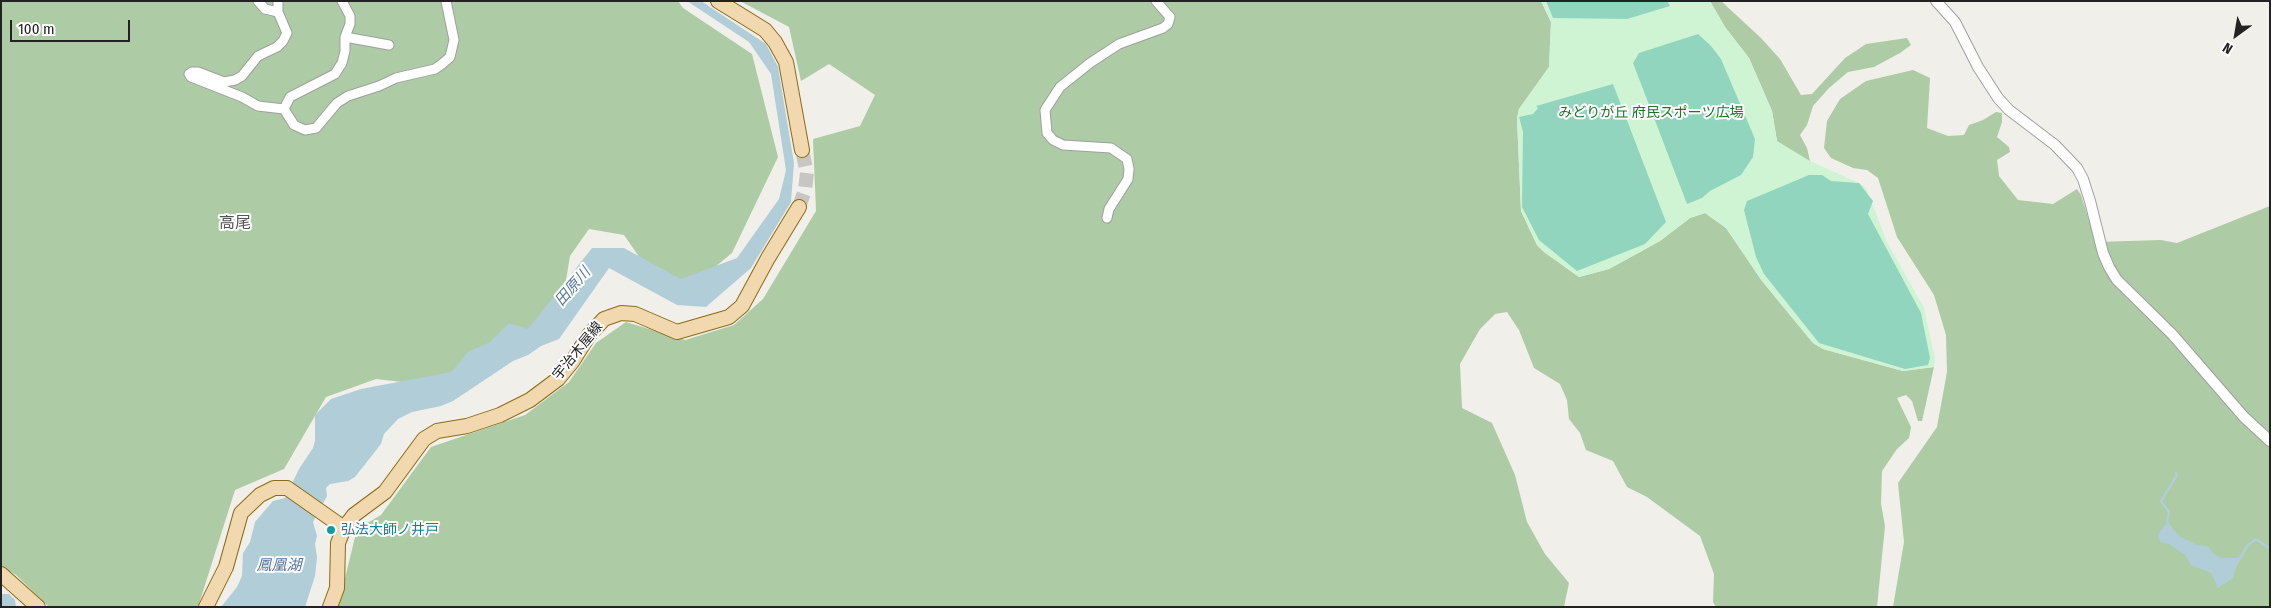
<!DOCTYPE html>
<html>
<head>
<meta charset="utf-8">
<style>
	body { margin:0 }
	#map { position:relative; width:2271px; height:608px; overflow:hidden; background:#f1efea; font-family:"Fira Sans Condensed",sans-serif }
	canvas { display:block }
	.frame { position:absolute; inset:0; border:2px solid #222; pointer-events:none }
	.north { position:absolute; left:2211px; top:10px; width:50px; height:50px; -webkit-text-stroke:4px #fff; paint-order:stroke; rotate:212deg; font-size:14px; font-weight:700; line-height:20px; text-align:center; color:#222 }
	.north::after { content:''; display:block; margin:auto; width:18px; height:22px; background:#222; clip-path:polygon(50% 0,100% 100%,50% 72%,0 100%) }
	.scale { position:absolute; left:10px; top:20px; width:120px; height:22px; box-sizing:border-box; border:2px solid #222; border-top:0; padding-left:6px; font-size:15px; line-height:18px; white-space:nowrap; color:#222; -webkit-text-stroke:4px #fff; paint-order:stroke }
</style>
</head>
<body>
<div id="map">
<canvas width="2271" height="608"></canvas>
<div class="frame"></div>
<div class="north">N</div>
<div class="scale">100 m</div>
</div>
<script>
const context = document.querySelector('canvas').getContext('2d');
context.lineJoin = 'round';
function paint(path, color) { context.fillStyle = color; context.fill(path, 'evenodd'); }
const toPath = rows => new Path2D(rows.map(r => 'M' + r).join(''));
function stroke(path, color, width, dash) { context.strokeStyle = color; context.lineWidth = width; context.lineCap = dash ? 'butt' : 'round'; context.setLineDash(dash || []); context.stroke(path); }
function label(font, color, halo, rows, align = 'center') {
  context.font = font + ' "Fira Sans Condensed","Noto Sans JP",sans-serif'; context.lineWidth = 4; context.setLineDash([]); context.textBaseline = 'middle'; context.strokeStyle = halo; context.fillStyle = color; for (const [text, x, y, turn = 0] of rows) {
    context.save(); context.translate(x, y); context.rotate((+turn || 0) * Math.PI / 180); context.textAlign = isNaN(turn) ? turn : align; if (halo) context.strokeText(text, 0, 0); context.fillText(text, 0, 0); context.restore();
  }
}
const forest = toPath([
	[1,1,678,1,683,8,752,54,778,157,732,253,698,281,671,280,649,271,624,235,589,229,570,256,561,310,437,386,376,379,326,397,284,469,235,490,198,607,49,607,16,575,1,566],
	[740,1,1541,1,1551,22,1549,67,1519,109,1517,118,1521,211,1537,245,1544,252,1579,277,1609,269,1660,241,1690,218,1705,213,1726,228,1762,281,1813,343,1823,349,1903,371,1934,367,1922,421,1918,421,1912,401,1906,395,1897,398,1911,427,1909,438,1897,449,1882,471,1881,504,1885,526,1877,607,1716,607,1713,602,1714,574,1700,536,1647,497,1627,487,1613,461,1586,450,1580,433,1569,419,1567,400,1560,384,1534,368,1519,330,1507,312,1495,314,1480,329,1460,364,1462,408,1492,423,1515,475,1527,522,1545,554,1569,583,1564,607,338,607,357,529,381,515,431,447,525,415,569,382,596,343,626,322,685,340,734,325,763,299,816,211,813,139,860,126,875,95,829,64,801,81,789,27],
	[1710,1,1721,1,1761,38,1780,59,1801,95,1812,94,1845,58,1866,44,1907,38,1911,45,1900,53,1874,67,1848,72,1829,88,1813,106,1807,125,1800,135,1807,148,1810,161,1800,169,1777,141,1772,111,1749,58,1725,27],
	[1913,70,1930,78,1927,128,1948,136,1964,135,1969,125,1983,120,1996,112,2002,113,2002,122,1997,137,2009,147,2010,152,1997,160,1999,176,2018,200,2053,204,2077,189,2081,195,2096,242,2161,240,2177,243,2270,206,2270,607,1893,607,1904,542,1898,483,1937,427,1947,372,1946,335,1934,295,1897,237,1878,178,1867,170,1853,168,1831,158,1824,148,1827,121,1840,99,1866,81]
]);
const park = toPath([
	[1541,1,1710,1,1725,27,1749,58,1772,111,1777,141,1810,161,1859,183,1866,188,1887,242,1924,308,1935,359,1934,367,1903,371,1823,349,1813,343,1762,281,1726,228,1705,213,1690,218,1660,241,1609,269,1579,277,1544,252,1537,245,1521,211,1517,118,1519,109,1549,67,1551,22]
]);
const pitch = toPath([
	[1546,1,1667,1,1670,6,1627,19,1553,18],
	[1698,34,1711,46,1721,59,1755,139,1753,157,1741,175,1710,191,1702,198,1687,204,1633,63,1639,53],
	[1613,84,1666,222,1645,244,1577,271,1539,240,1522,207,1523,132,1519,117,1533,114,1538,108,1536,106],
	[1809,175,1822,175,1831,181,1859,183,1873,201,1868,214,1921,313,1930,358,1928,365,1905,369,1819,343,1764,274,1756,257,1744,210,1747,201]
]);
const water = toPath([
	[687,1,701,1,766,44,778,67,794,163,791,202,751,268,706,307,677,305,609,268,559,339,541,346,528,355,513,361,453,401,441,406,412,412,398,419,384,434,381,444,355,477,348,481,330,484,326,488,327,496,313,522,317,536,315,544,317,557,315,576,305,607,221,607,237,587,242,576,243,553,250,542,255,522,273,501,285,498,299,469,313,448,315,441,315,415,331,399,361,389,451,372,468,352,490,342,509,323,528,329,592,248,624,248,681,279,737,258,779,199,786,170,771,74,749,42],
	[2168,522,2179,536,2197,545,2208,546,2213,553,2222,558,2241,558,2235,570,2233,578,2218,588,2211,573,2191,565,2185,555,2169,544,2161,542,2158,538,2160,531],
	[2,594,9,594,15,600,16,607,1,607]
]);
const stream = toPath([
	[2167,522,2169,512,2161,501,2177,475,2176,473],
	[2240,558,2248,545,2256,539,2270,549]
]);
const primaryTunnel = toPath([
	[799,207,805,190,807,173,802,150]
]);
const minor = toPath([
	[258,1,265,9,278,12],
	[278,1,278,12,287,33,283,41,277,47,258,56,242,76,235,80,224,82,198,72,192,72,189,74,191,77,242,97,258,106,284,109,294,125,305,130,316,128,337,103,348,96,379,86,396,78,435,69,442,64,450,57,454,40,446,1],
	[345,37,389,45],
	[284,109,290,97,335,74,342,63,345,51,345,37,350,24,350,16,342,1],
	[1107,218,1109,209,1128,179,1129,169,1127,159,1111,148,1063,145,1053,140,1047,133,1045,110,1060,87,1090,63,1119,44,1163,28,1168,24,1170,17,1156,1]
]);
const tertiary = toPath([
	[1936,1,1955,22,1978,67,1998,98,2009,110,2055,145,2077,168,2083,179,2090,201,2103,253,2109,267,2117,280,2172,334,2244,417,2270,441]
]);
const primary = toPath([
	[718,1,765,30,775,42,786,62,802,150],
	[1,574,38,607],
	[206,607,226,567,241,513,260,495,274,488,287,488,344,528],
	[330,607,337,588,338,543,344,528,354,515,385,492,424,439,437,431,467,426,500,415,530,400,558,379,572,362,589,335,604,319,621,313,635,314,677,332,729,317,742,306,768,258,799,207]
]);
const markers = [
	[331,530,5,"#0f9aa8"]
];
const parkNames = [
	["みどりが丘 府民スポーツ広場",1651,113]
];
const streetNames = [
	["宇治木屋線",578,351,-51]
];
const cultureNames = [
	["弘法大師ノ井戸",341,530]
];
const waterNames = [
	["田原川",573,287,-49],
	["鳳凰湖",279,566]
];
const quarterNames = [
	["高尾",235,224]
];
paint(forest, '#adcba4');
paint(park, '#cef4d3');
paint(pitch, '#92d5bf');
paint(water, '#b0cdd8');
stroke(stream, '#b0cdd8', 2.5);
stroke(primaryTunnel, '#c8c6c2', 14, [14, 7]);
stroke(minor, '#9f9f9f', 11);
stroke(tertiary, '#9f9f9f', 12);
stroke(primary, '#8c6b14', 16);
stroke(minor, '#fff', 9);
stroke(tertiary, '#fff', 10);
stroke(primary, '#f1d8ae', 14);
for (const [x, y, r, color] of markers) { const dot = new Path2D(); dot.arc(x, y, r, 0, 2 * Math.PI); context.fillStyle = color; context.fill(dot); stroke(dot, '#fff', 2); }
label('14px', '#1b7527', '#fff', parkNames);
label('14px', '#222', '#fff', streetNames);
label('14px', '#0d838f', '#fff', cultureNames, 'left');
label('italic 15px', '#55769f', '#fff', waterNames);
label('16px', '#555', '#fff', quarterNames);
</script>
</body>
</html>
